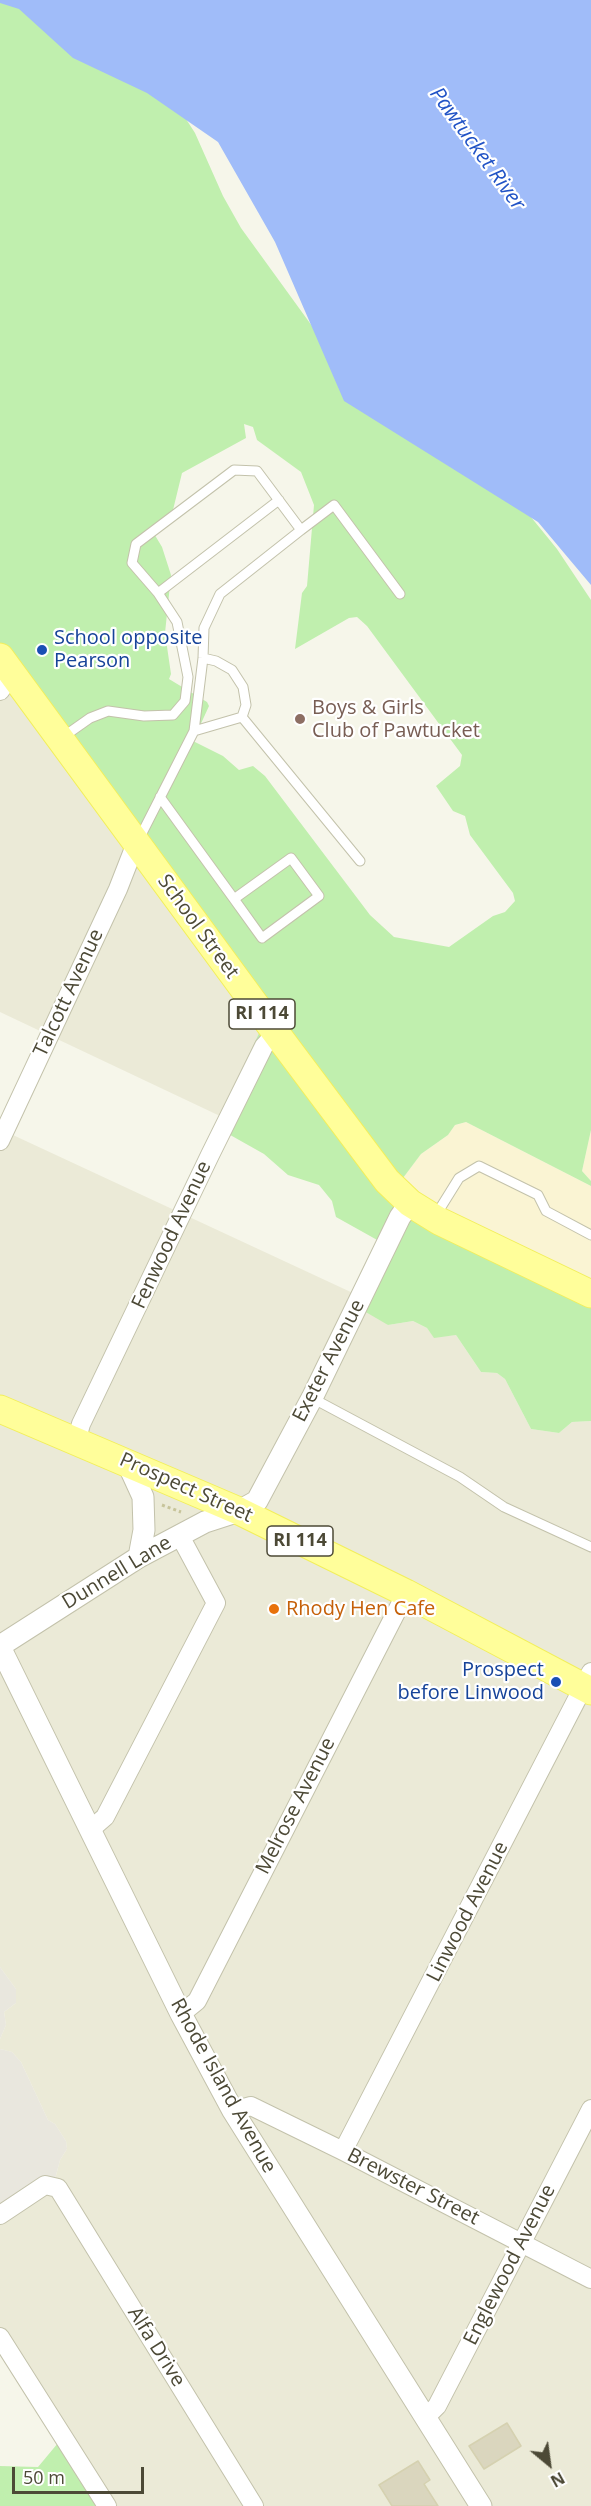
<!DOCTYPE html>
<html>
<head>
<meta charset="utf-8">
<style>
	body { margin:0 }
	#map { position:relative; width:591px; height:2506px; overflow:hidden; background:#f6f6ea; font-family:"Open Sans",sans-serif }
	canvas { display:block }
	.north { position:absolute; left:519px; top:2434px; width:60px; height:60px; -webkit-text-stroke:4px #fff; paint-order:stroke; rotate:151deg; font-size:16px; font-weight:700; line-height:24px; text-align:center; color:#4c4936 }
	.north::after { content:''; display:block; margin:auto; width:21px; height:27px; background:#4c4936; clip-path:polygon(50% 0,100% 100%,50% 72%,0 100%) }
	.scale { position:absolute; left:12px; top:2467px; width:132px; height:27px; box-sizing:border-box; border:3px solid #4c4936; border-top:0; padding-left:8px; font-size:18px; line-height:21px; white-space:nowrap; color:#4c4936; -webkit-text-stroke:4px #fff; paint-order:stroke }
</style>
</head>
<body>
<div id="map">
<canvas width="591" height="2506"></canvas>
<div class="north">N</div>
<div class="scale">50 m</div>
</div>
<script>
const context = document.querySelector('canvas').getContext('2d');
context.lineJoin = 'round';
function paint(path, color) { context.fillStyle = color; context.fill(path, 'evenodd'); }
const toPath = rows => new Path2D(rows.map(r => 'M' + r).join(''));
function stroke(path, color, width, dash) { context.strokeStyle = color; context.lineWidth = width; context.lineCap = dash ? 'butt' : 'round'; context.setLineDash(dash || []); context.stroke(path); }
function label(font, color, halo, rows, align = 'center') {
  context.font = font + ' "Open Sans",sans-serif'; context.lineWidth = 4.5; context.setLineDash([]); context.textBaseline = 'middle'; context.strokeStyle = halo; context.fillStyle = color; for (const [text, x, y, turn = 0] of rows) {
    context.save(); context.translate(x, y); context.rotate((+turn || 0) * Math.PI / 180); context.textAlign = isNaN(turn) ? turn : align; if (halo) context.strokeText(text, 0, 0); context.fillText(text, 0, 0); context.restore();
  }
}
const residential = toPath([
	[0,657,265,1027,220,1116,0,1012],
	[0,1129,355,1294,388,1325,413,1321,427,1328,434,1337,456,1335,481,1372,497,1373,505,1379,531,1429,559,1433,572,1422,591,1421,591,2506,106,2506,0,2338,0,2218,53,2187,60,2160,67,2149,66,2141,55,2124,48,2120,21,2062,12,2052,0,2049,0,2039,6,2025,4,2012,16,2003,16,1989,0,1967]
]);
const commercial = toPath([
	[466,1122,591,1186,591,1291,397,1186,421,1154,448,1135,455,1125],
	[591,1130,591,1181,582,1171]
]);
const industrial = toPath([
	[0,1967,16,1989,16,2003,4,2012,6,2025,0,2039],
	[0,2049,12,2052,21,2062,48,2120,55,2124,66,2141,67,2149,60,2160,53,2187,0,2218]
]);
const green = toPath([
	[0,0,9,0,150,86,186,119,195,133,223,196,241,228,341,366,522,506,557,549,591,600,591,1130,582,1171,591,1181,591,1186,466,1122,455,1125,448,1135,421,1154,397,1186,591,1292,591,1421,572,1422,559,1433,531,1429,505,1379,497,1373,481,1372,456,1335,434,1338,427,1328,413,1321,388,1325,352,1304,379,1241,336,1217,332,1201,319,1185,288,1175,264,1154,216,1127,260,1031,0,657],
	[244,424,253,427,257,440,301,472,314,505,307,586,302,593,295,649,349,618,357,617,367,626,462,755,460,766,436,786,453,811,465,816,470,835,513,893,515,901,505,912,493,916,449,947,394,937,370,915,265,776,253,766,239,770,223,756,193,741,209,706,207,702,169,679,171,674,165,633,171,575,162,547,150,527,160,525,173,510,182,473,246,438],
	[58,2443,106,2506,0,2506,0,2466,38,2467]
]);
const water = toPath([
	[0,0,591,0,591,585,538,522,344,401,275,242,218,142,147,93,73,58,19,9,0,3]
]);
const building = toPath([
	[507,2423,521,2446,484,2469,469,2446,507,2423],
	[418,2461,430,2480,424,2484,438,2506,392,2506,379,2485,418,2461]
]);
const path = toPath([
	[162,1505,181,1512]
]);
const service = toPath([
	[301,530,334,505,400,594],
	[158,593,279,500],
	[203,658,216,661,232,670,243,687,246,705,242,717],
	[242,717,360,861],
	[194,731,242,717],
	[63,737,90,718,108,711,144,716,173,715,185,701,188,677,177,622,158,593,132,563,136,544,234,470,257,471,301,530,220,594,204,628,203,658,194,731,139,839],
	[160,797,234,899,262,938,319,896,291,858,234,899],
	[436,1215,459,1178,479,1166,538,1195,546,1211,591,1235],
	[312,1398,460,1477,504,1507,591,1547]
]);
const minor = toPath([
	[0,691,12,674],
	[0,1141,118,889,136,843],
	[76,1442,81,1424,210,1155,264,1046,276,1033],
	[90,1830,105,1817,216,1603,180,1536],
	[181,2014,197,2001,406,1593],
	[233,2111,251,2106,343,2151,591,2279],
	[343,2151,591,1672],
	[0,2215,45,2185,58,2188,254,2506],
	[0,2337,107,2506],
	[425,2418,437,2406,591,2109]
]);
const tertiary = toPath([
	[127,1462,143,1497,144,1530,139,1557],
	[0,1646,139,1557,205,1522,239,1511,257,1501,312,1398,400,1217,410,1203],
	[0,1647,181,2014,233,2111,481,2506]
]);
const primary = toPath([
	[0,657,276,1033,387,1181,410,1203,439,1221,591,1294],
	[0,1409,239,1511,406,1593,591,1691]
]);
const markers = [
	[42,650,6,"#1a4fb4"],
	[300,719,6,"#8d6e63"],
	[274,1609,6,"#e8710a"],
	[556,1682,6,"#1a4fb4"]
];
const shields = [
	[262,1014,66],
	[300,1541,66]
];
const shieldNames = [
	["RI 114",262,1014],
	["RI 114",300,1541]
];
const transitNames = [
	["School opposite",54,638],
	["Pearson",54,661],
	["Prospect",544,1670,"right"],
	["before Linwood",544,1693,"right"]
];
const educationNames = [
	["Boys & Girls",312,708],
	["Club of Pawtucket",312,731]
];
const streetNames = [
	["School Street",198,927,54],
	["Talcott Avenue",69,993,-65],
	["Fenwood Avenue",172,1235,-65],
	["Exeter Avenue",329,1361,-63],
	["Prospect Street",186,1488,24],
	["Dunnell Lane",117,1573,-31],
	["Melrose Avenue",296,1806,-63],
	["Linwood Avenue",468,1912,-63],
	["Rhode Island Avenue",223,2086,61],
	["Brewster Street",413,2187,27],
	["Englewood Avenue",510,2265,-63],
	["Alfa Drive",156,2347,58]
];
const foodNames = [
	["Rhody Hen Cafe",286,1609]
];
const waterNames = [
	["Pawtucket River",477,149,54]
];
paint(residential, '#ebead7');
paint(commercial, '#faf4d3');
paint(industrial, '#e9e7de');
paint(green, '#c0efae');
paint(water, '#a0bcf9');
paint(building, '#dad6be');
stroke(building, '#d5d1b0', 1.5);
stroke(service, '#c3c2ab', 11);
stroke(minor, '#c3c2ab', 20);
stroke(tertiary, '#c3c2ab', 23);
stroke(primary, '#f2ef5c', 29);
stroke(path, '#c7c49a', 3, [3, 3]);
stroke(service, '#fff', 9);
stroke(minor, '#fff', 18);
stroke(tertiary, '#fff', 21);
stroke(primary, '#fffe9a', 27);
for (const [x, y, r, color] of markers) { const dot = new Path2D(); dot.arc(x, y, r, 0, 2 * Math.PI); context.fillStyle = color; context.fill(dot); stroke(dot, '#fff', 2); }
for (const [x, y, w] of shields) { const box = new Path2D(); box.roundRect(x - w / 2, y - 15, w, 30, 4.5); context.fillStyle = '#fff'; context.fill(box); stroke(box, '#4c4936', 1.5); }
label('bold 18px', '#4c4936', null, shieldNames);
label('20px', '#164399', '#fff', transitNames, 'left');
label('20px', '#785e54', '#fff', educationNames, 'left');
label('20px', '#4c4936', '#fff', streetNames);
label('20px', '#c56008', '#fff', foodNames, 'left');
label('italic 21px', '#2153c6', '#fff', waterNames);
</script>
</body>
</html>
